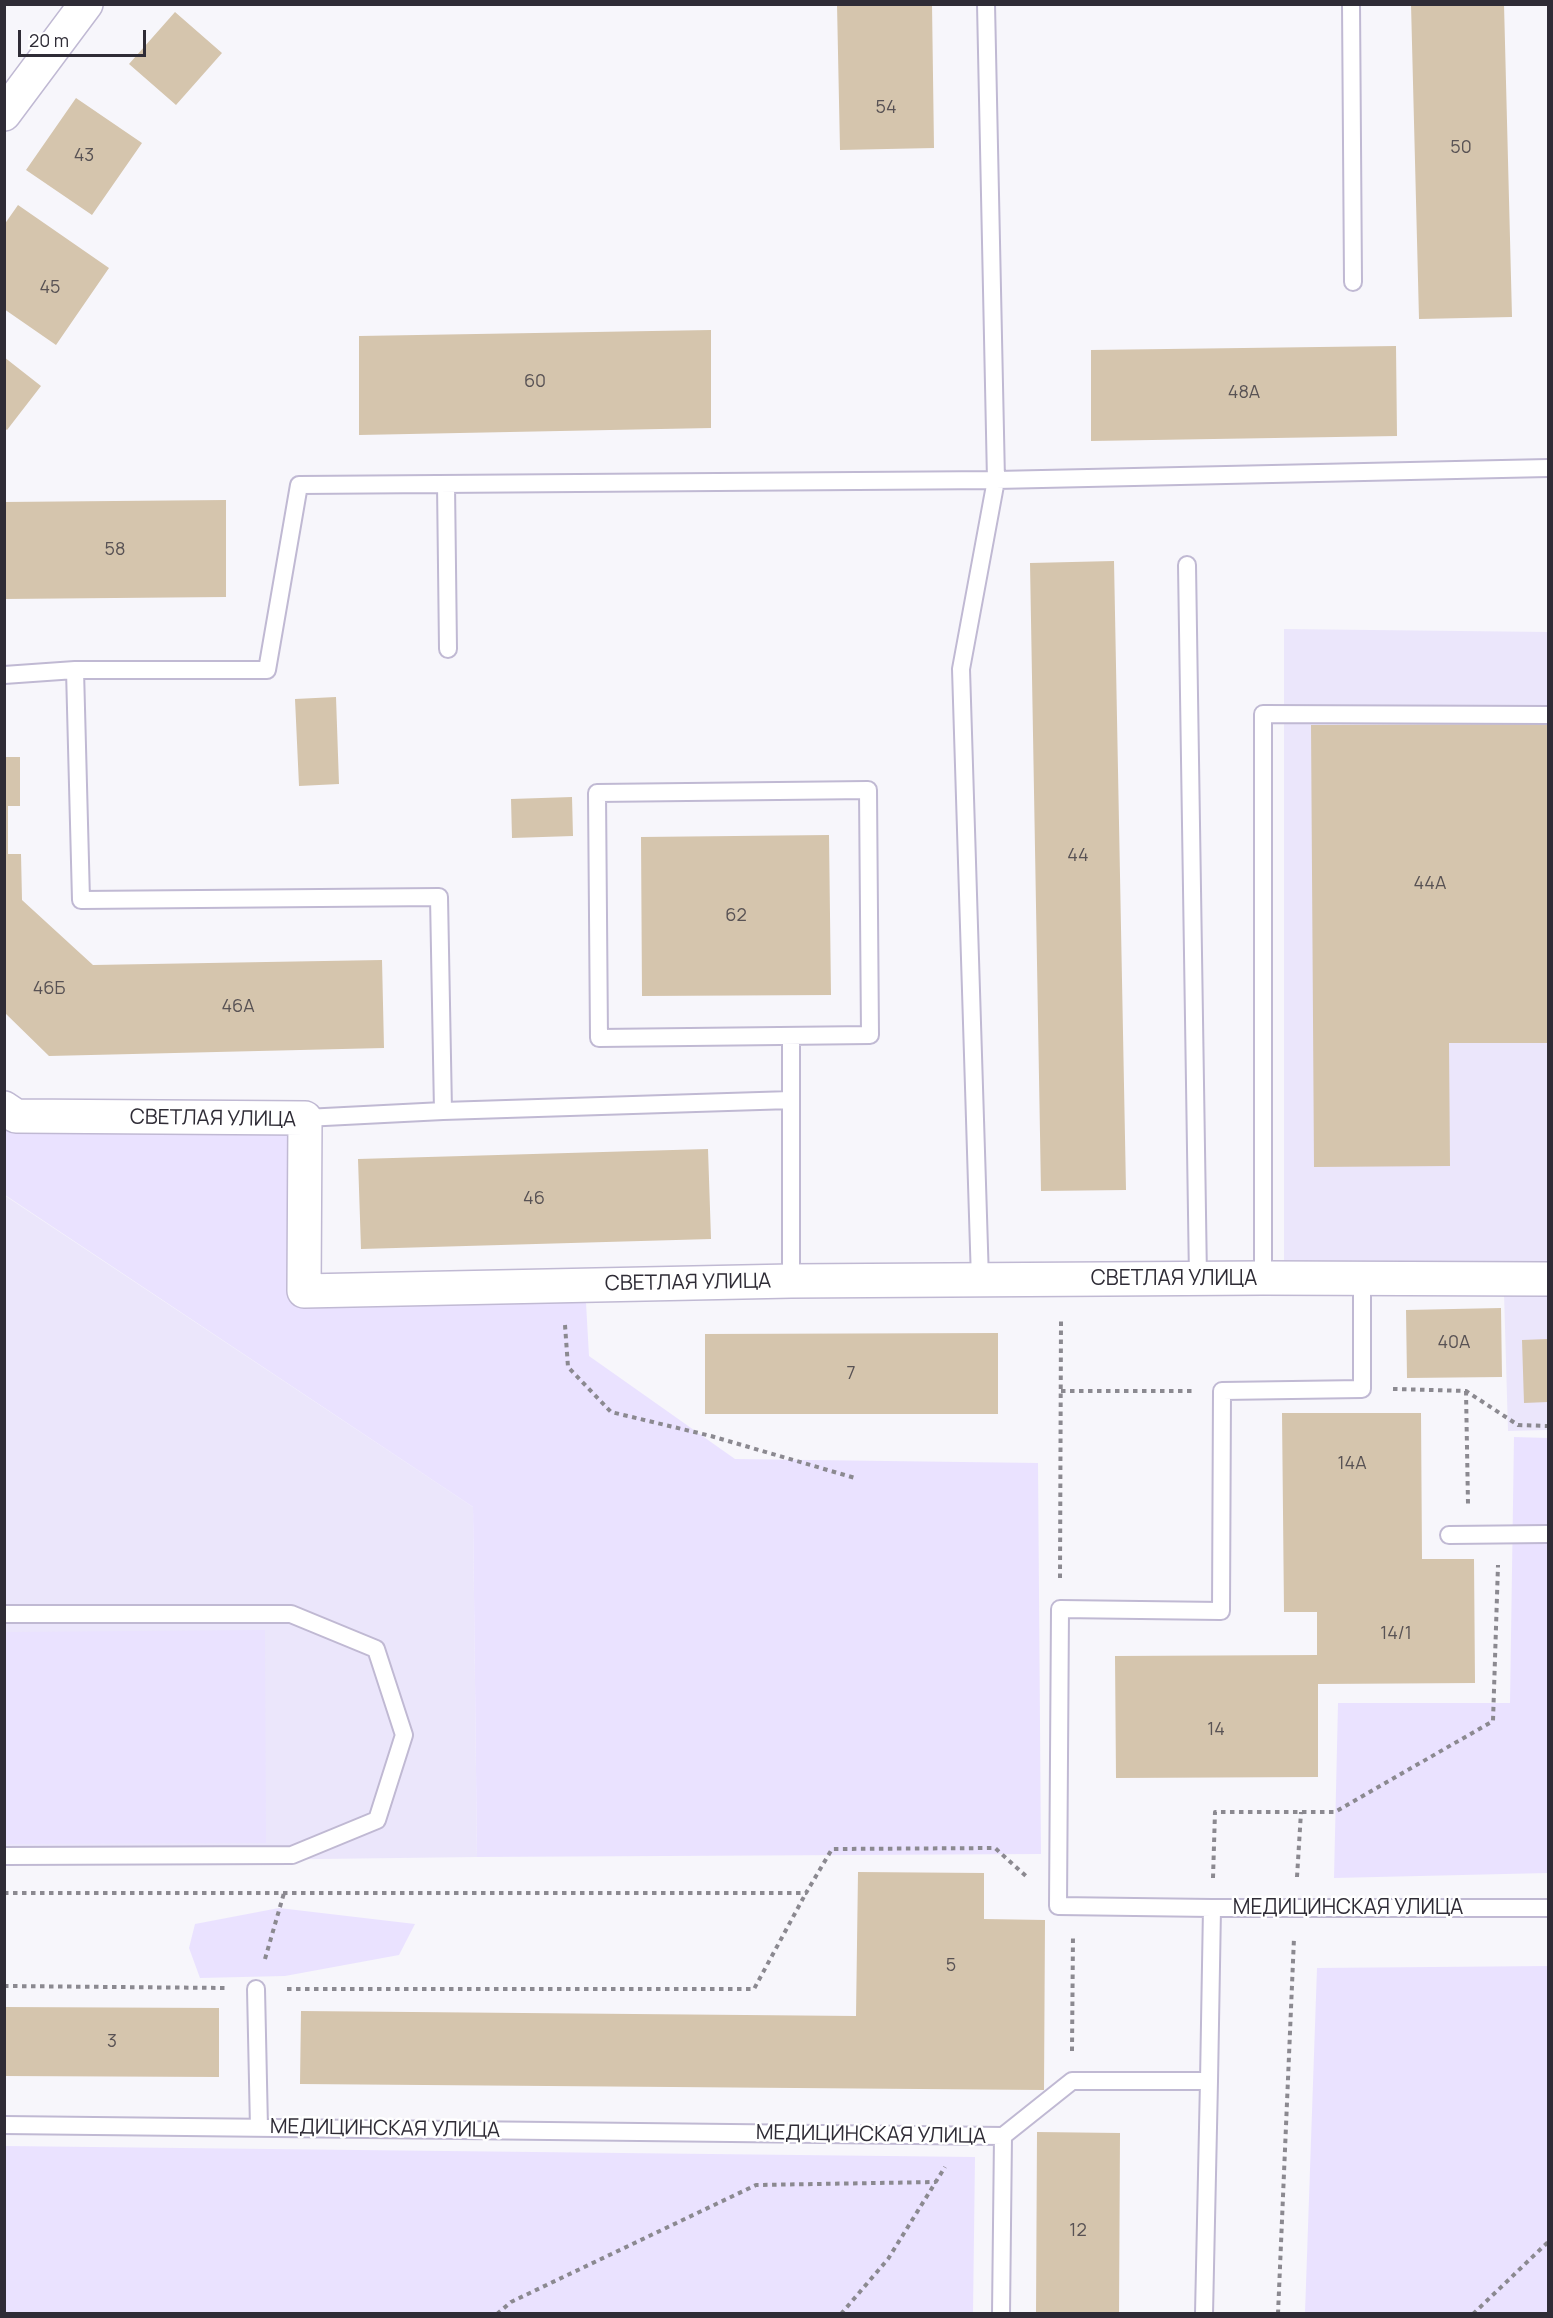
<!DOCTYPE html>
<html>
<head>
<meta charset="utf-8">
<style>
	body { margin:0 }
	#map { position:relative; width:1553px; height:2318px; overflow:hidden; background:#f7f6fb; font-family:Manrope,sans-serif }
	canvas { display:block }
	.frame { position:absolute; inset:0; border:6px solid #2f2c36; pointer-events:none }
	.scale { position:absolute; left:18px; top:30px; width:128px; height:27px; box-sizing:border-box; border:3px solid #2f2c36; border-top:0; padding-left:8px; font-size:18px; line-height:21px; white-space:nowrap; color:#2f2c36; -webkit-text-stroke:4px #fff; paint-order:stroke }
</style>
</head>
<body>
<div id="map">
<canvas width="1553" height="2318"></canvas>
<div class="frame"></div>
<div class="scale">20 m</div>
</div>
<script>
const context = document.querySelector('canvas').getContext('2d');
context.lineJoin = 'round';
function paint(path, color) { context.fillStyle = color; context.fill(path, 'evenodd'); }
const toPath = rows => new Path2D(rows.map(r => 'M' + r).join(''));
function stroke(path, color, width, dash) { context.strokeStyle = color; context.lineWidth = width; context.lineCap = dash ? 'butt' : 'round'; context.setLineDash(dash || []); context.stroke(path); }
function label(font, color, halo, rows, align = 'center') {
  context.font = font + ' Manrope,sans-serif'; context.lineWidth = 5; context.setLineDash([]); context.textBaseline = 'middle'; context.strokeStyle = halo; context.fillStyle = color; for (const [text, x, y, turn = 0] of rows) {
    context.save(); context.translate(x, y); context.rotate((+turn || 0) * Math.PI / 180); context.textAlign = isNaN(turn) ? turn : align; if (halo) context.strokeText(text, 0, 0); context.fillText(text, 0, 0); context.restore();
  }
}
const built = toPath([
	[1284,629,1548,632,1548,1430,1508,1431,1504,1293,1284,1278],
	[4,1195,473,1507,477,1857,5,1863]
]);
const green = toPath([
	[305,1118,304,1291,585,1285,589,1356,735,1459,1038,1463,1041,1854,477,1857,473,1507,5,1195,4,1124],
	[1514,1437,1548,1438,1548,1873,1334,1878,1338,1703,1510,1703],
	[265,1630,266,1843,5,1844,5,1632],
	[279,1908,415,1924,399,1955,285,1976,200,1978,189,1948,195,1924],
	[1548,1966,1548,2313,1305,2313,1317,1968],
	[5,2146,975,2157,973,2313,5,2313]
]);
const building = toPath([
	[837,4,932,4,934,148,840,150],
	[1411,4,1504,4,1512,317,1419,319],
	[175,12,222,53,176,105,129,64],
	[76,98,142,143,92,215,26,170],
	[18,205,109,268,56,345,4,309,4,225],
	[711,330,711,428,359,435,359,336],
	[1396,346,1397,436,1091,441,1091,350],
	[4,357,41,386,7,430,4,428],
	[226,500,226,597,4,599,4,502],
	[1114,561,1126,1190,1041,1191,1030,563],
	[336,697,339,784,299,786,295,699],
	[1548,724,1548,1043,1449,1043,1450,1166,1314,1167,1311,725],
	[4,757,20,757,20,806,8,806,8,854,21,854,22,900,93,965,382,960,384,1048,49,1056,4,1012],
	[572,797,573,836,512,838,511,799],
	[829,835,831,995,642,996,641,837],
	[708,1149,711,1239,361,1249,358,1159],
	[1501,1308,1502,1377,1407,1378,1406,1310],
	[998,1333,998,1414,705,1414,705,1334],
	[1548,1339,1548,1402,1524,1403,1522,1340],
	[1282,1413,1421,1413,1422,1559,1474,1559,1475,1683,1318,1684,1318,1777,1116,1778,1115,1656,1317,1655,1317,1612,1284,1612],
	[858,1872,984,1873,984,1919,1045,1920,1044,2090,300,2084,301,2011,856,2016],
	[4,2007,219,2008,219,2077,4,2076],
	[1037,2132,1120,2133,1119,2314,1036,2314]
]);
const path = toPath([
	[565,1325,568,1367,611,1412,711,1436,855,1478],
	[1393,1389,1466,1391,1518,1425,1548,1426],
	[1061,1391,1192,1391],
	[1466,1391,1468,1504],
	[1060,1578,1061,1319],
	[1297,1877,1301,1812],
	[1213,1878,1215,1812,1335,1812,1493,1721,1498,1565],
	[4,1893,806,1893,832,1849,995,1848,1027,1877],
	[265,1959,284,1893],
	[4,1986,226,1988],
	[287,1989,754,1989,806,1893],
	[1072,2051,1073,1935],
	[497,2314,511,2302,756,2185,936,2182],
	[841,2314,888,2259,945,2167],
	[1278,2314,1294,1938],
	[1473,2314,1548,2242]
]);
const lane = toPath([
	[1351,4,1353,282],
	[446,484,448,649],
	[1187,565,1198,1278],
	[75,670,267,670,299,485,996,480,1548,468],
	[4,675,75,670,81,900,439,897,443,1111,791,1100,791,1281],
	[868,790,870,1035,599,1038,597,793,868,790],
	[791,1100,791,1036],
	[305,1118,443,1111],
	[1263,1278,1263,714,1548,715],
	[980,1280,961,669,996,480,986,4],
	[1449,1535,1548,1534],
	[4,1614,291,1614,376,1649,404,1735,377,1820,292,1855,4,1856],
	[1212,1908,1058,1906,1060,1609,1221,1611,1222,1391,1362,1389,1362,1279],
	[256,1989,259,2128],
	[4,2125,1003,2136,1072,2081,1209,2081,1212,1908,1548,1908],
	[1001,2314,1003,2136],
	[1204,2314,1209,2081]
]);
const street = toPath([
	[4,114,86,4],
	[4,1108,16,1116,305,1118,304,1291,791,1281,1263,1278,1548,1279]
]);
const numberNames = [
	["54",886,108],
	["50",1461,148],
	["43",84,156],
	["45",50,288],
	["60",535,382],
	["48А",1244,393],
	["58",115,550],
	["44",1078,856],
	["44А",1430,884],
	["62",736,916],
	["46Б",49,989],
	["46А",238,1007],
	["46",534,1199],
	["40А",1454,1343],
	["7",851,1374],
	["14А",1352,1464],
	["14/1",1396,1634],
	["14",1216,1730],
	["5",951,1966],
	["3",112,2042],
	["12",1078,2231]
];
const streetNames = [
	["СВЕТЛАЯ УЛИЦА",213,1119,1],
	["СВЕТЛАЯ УЛИЦА",1174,1279],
	["СВЕТЛАЯ УЛИЦА",688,1283,-1],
	["МЕДИЦИНСКАЯ УЛИЦА",1348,1908],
	["МЕДИЦИНСКАЯ УЛИЦА",385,2129,1],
	["МЕДИЦИНСКАЯ УЛИЦА",871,2135,1]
];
paint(built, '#ebe6fb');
paint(green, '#eae2ff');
paint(building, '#d5c5ad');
stroke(lane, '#c0b9d3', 20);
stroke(street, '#c0b9d3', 36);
stroke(path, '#8b8990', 4, [4.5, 4.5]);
stroke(lane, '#fff', 16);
stroke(street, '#fff', 33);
label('18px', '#585254', null, numberNames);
label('21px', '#2f2c36', '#fff', streetNames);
</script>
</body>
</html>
